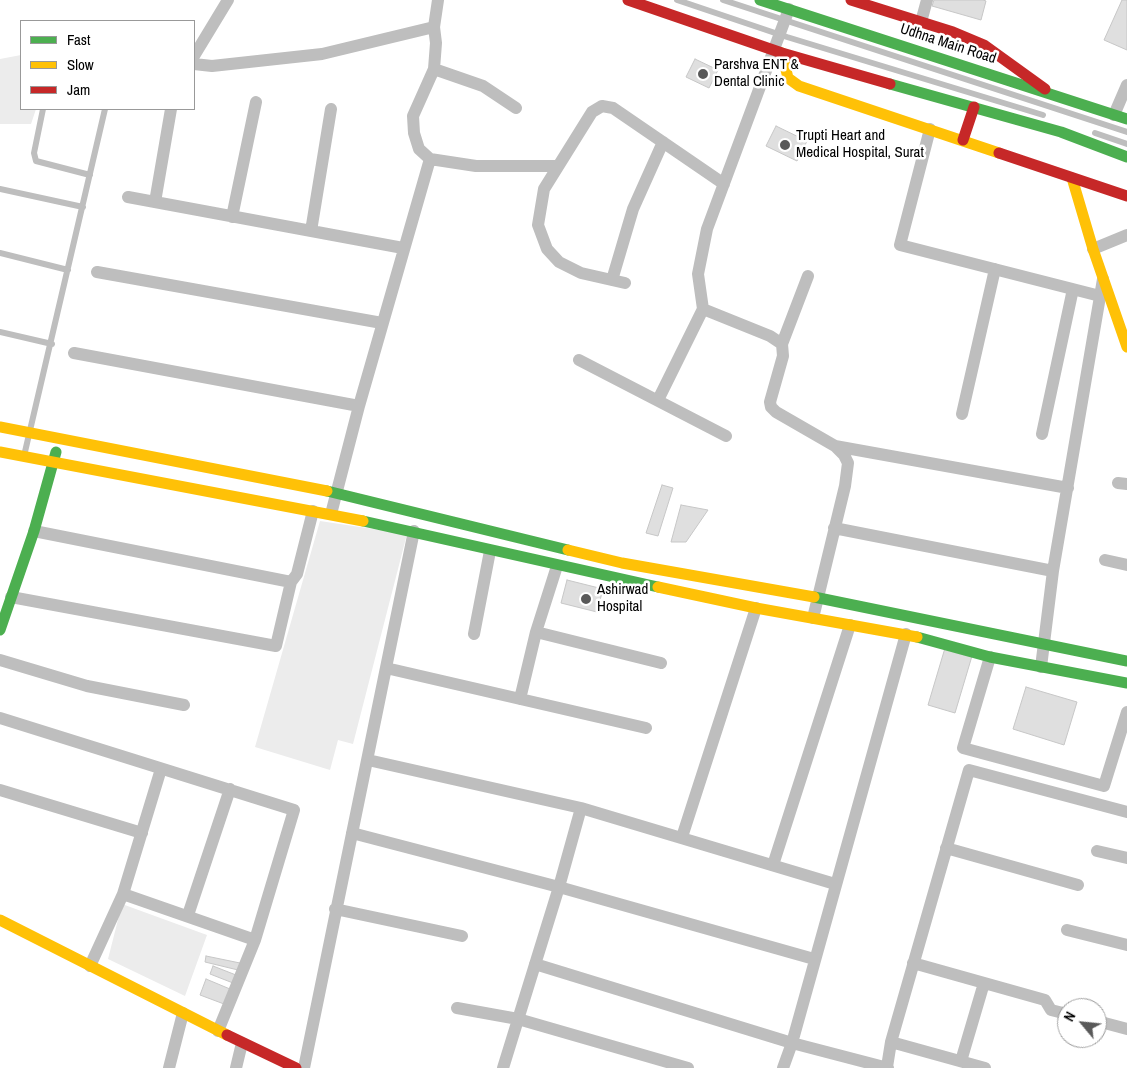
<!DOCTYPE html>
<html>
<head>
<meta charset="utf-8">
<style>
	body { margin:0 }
	#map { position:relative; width:1127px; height:1068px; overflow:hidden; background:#fff; font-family:"Archivo Narrow",sans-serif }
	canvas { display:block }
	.legend { position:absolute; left:20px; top:20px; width:175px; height:90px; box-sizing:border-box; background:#fff; border:1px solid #999; margin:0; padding:6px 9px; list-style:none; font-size:15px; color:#000 }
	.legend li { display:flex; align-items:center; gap:10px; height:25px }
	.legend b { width:25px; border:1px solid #999 }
	.north { position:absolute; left:1057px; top:998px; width:50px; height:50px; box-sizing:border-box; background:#fff; border:1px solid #999; border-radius:50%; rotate:298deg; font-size:14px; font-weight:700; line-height:20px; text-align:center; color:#000 }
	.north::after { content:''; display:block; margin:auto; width:18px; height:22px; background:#595959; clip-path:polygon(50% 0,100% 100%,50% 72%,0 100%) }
</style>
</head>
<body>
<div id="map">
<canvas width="1127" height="1068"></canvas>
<ul class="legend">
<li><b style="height:6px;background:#4caf50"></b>Fast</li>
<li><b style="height:6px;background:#ffc107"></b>Slow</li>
<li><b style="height:6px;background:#c62828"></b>Jam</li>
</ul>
<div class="north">N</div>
</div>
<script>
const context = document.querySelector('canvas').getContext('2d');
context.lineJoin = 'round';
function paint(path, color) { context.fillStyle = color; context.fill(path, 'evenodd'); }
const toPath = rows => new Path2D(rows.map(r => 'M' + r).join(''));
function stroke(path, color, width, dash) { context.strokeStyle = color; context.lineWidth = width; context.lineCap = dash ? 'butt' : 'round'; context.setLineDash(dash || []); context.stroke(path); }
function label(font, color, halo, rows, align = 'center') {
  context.font = font + ' "Archivo Narrow",sans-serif'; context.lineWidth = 5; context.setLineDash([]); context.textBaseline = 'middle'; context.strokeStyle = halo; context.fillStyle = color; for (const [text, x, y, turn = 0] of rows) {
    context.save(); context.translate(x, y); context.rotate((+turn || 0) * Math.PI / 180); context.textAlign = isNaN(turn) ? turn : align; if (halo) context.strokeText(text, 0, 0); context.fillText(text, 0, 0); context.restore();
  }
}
const green = toPath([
	[21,55,21,109,36,109,31,124,0,124,0,59],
	[320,521,407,534,353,744,338,740,330,770,255,747],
	[122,904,207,935,185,996,108,959]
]);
const building = toPath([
	[934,0,983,0,986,1,981,20,932,6,934,0],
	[1122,0,1127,0,1127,50,1104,40,1122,0],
	[695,59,718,70,709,88,686,77,695,59],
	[776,126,807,141,797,161,766,146,776,126],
	[662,485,673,488,658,536,646,533,662,485],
	[681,505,708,510,686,542,671,542,681,505],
	[567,580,603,589,597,612,561,603,567,580],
	[945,648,972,656,955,713,928,705,945,648],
	[1026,687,1077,702,1064,745,1013,729,1026,687],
	[206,956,240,963,238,970,205,962,206,956],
	[213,966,236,975,233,983,210,974,213,966],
	[206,979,230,989,224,1004,200,995,206,979]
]);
const lane = toPath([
	[677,0,787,37,1043,115],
	[723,0,1127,132],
	[43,109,34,153,36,161,90,175],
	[1095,133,1127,144],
	[0,189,83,207],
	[0,253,68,270],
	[0,332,52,344],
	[24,456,105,109]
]);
const street = toPath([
	[438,0,434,27,436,43,434,69,413,116,414,133,419,149,430,159,476,166,557,166],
	[921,22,927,0],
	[194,56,228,0],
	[194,64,212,66,322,54,434,27],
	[434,69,483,86,516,108],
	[1114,115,1127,85],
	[930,129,900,245,1100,296],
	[128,197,403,248],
	[155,202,171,109],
	[232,217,256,102],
	[311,231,331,109],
	[1093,249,1127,235],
	[97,272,382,323],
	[808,276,782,344,783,356,770,402,771,407,776,412,835,446,844,455,848,463,845,486,813,618],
	[612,280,633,209,663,142],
	[625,283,581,273,559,262,547,249,538,225,544,189,592,112,602,106,613,108,724,184],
	[703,309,770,336,782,344],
	[74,353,359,406],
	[579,360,726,436],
	[658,400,703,309,698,274,707,229,789,9],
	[962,414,995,269],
	[1042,434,1073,289],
	[835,446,1068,488],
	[1118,483,1127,484],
	[331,514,359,406,430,159],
	[834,528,1053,571],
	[34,531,291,582],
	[1105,560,1127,565],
	[11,597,276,646,291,582,297,574,313,511],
	[536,632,661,663],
	[474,634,490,551],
	[990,657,963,748,1104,786,1127,712],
	[0,660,87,686,184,705],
	[1041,667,1053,571,1103,279],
	[386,668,646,728],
	[520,699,536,632,557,566],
	[0,718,294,810,255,940,218,1031],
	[368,760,581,808,835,884],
	[0,790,142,833],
	[352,833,559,887,814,959],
	[682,837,756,608],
	[946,848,1078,885],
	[1097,851,1127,858],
	[773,865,850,625],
	[123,894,255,940],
	[335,909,462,936],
	[188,915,230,789],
	[1067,930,1127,945],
	[913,963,1045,1000,1051,1010,1067,1014],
	[535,964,792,1043,888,1068],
	[90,966,123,894,161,769],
	[457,1008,518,1019,688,1068],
	[1097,1021,1127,1029],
	[891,1042,985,1068],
	[961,1061,984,983],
	[887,1067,891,1042,969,770,1127,812],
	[169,1068,183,1013],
	[236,1068,242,1043],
	[304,1068,414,531],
	[503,1068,559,887,581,808],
	[783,1068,792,1043,906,634]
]);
const fast = toPath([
	[760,0,1127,119],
	[890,84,1061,132,1127,157],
	[327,491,568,550],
	[363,521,658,587],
	[814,597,1127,661],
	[0,630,34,531,56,452],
	[917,637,990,657,1127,683]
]);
const slow = toPath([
	[782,53,788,78,799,86,999,153],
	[1072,178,1093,249,1127,347],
	[0,427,327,491],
	[0,452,363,521],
	[568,550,622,563,814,597],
	[658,587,756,608,917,637],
	[0,920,227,1035]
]);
const jam = toPath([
	[628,0,782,53,890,84],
	[851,0,953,32,984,45,1045,89],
	[963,140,974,107],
	[999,153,1127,196],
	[227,1035,296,1068]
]);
const markers = [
	[703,74,6,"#595959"],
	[785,145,6,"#595959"],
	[586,599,6,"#595959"]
];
const streetNames = [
	["Udhna Main Road",948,44,18]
];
const poiNames = [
	["Parshva ENT &",714,65],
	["Dental Clinic",714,82],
	["Trupti Heart and",796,136],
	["Medical Hospital, Surat",796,153],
	["Ashirwad",597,590],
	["Hospital",597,607]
];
paint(green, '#ececec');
paint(building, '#dfdfdf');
stroke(building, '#c7c7c7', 1);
stroke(lane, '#bebebe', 6);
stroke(street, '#bebebe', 12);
stroke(fast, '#4caf50', 11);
stroke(slow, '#ffc107', 11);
stroke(jam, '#c62828', 11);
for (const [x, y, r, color] of markers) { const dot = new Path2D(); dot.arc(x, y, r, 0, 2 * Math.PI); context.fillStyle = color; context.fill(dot); stroke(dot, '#fff', 2); }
label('15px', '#000', '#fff', streetNames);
label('15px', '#000', '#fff', poiNames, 'left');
</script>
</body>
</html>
